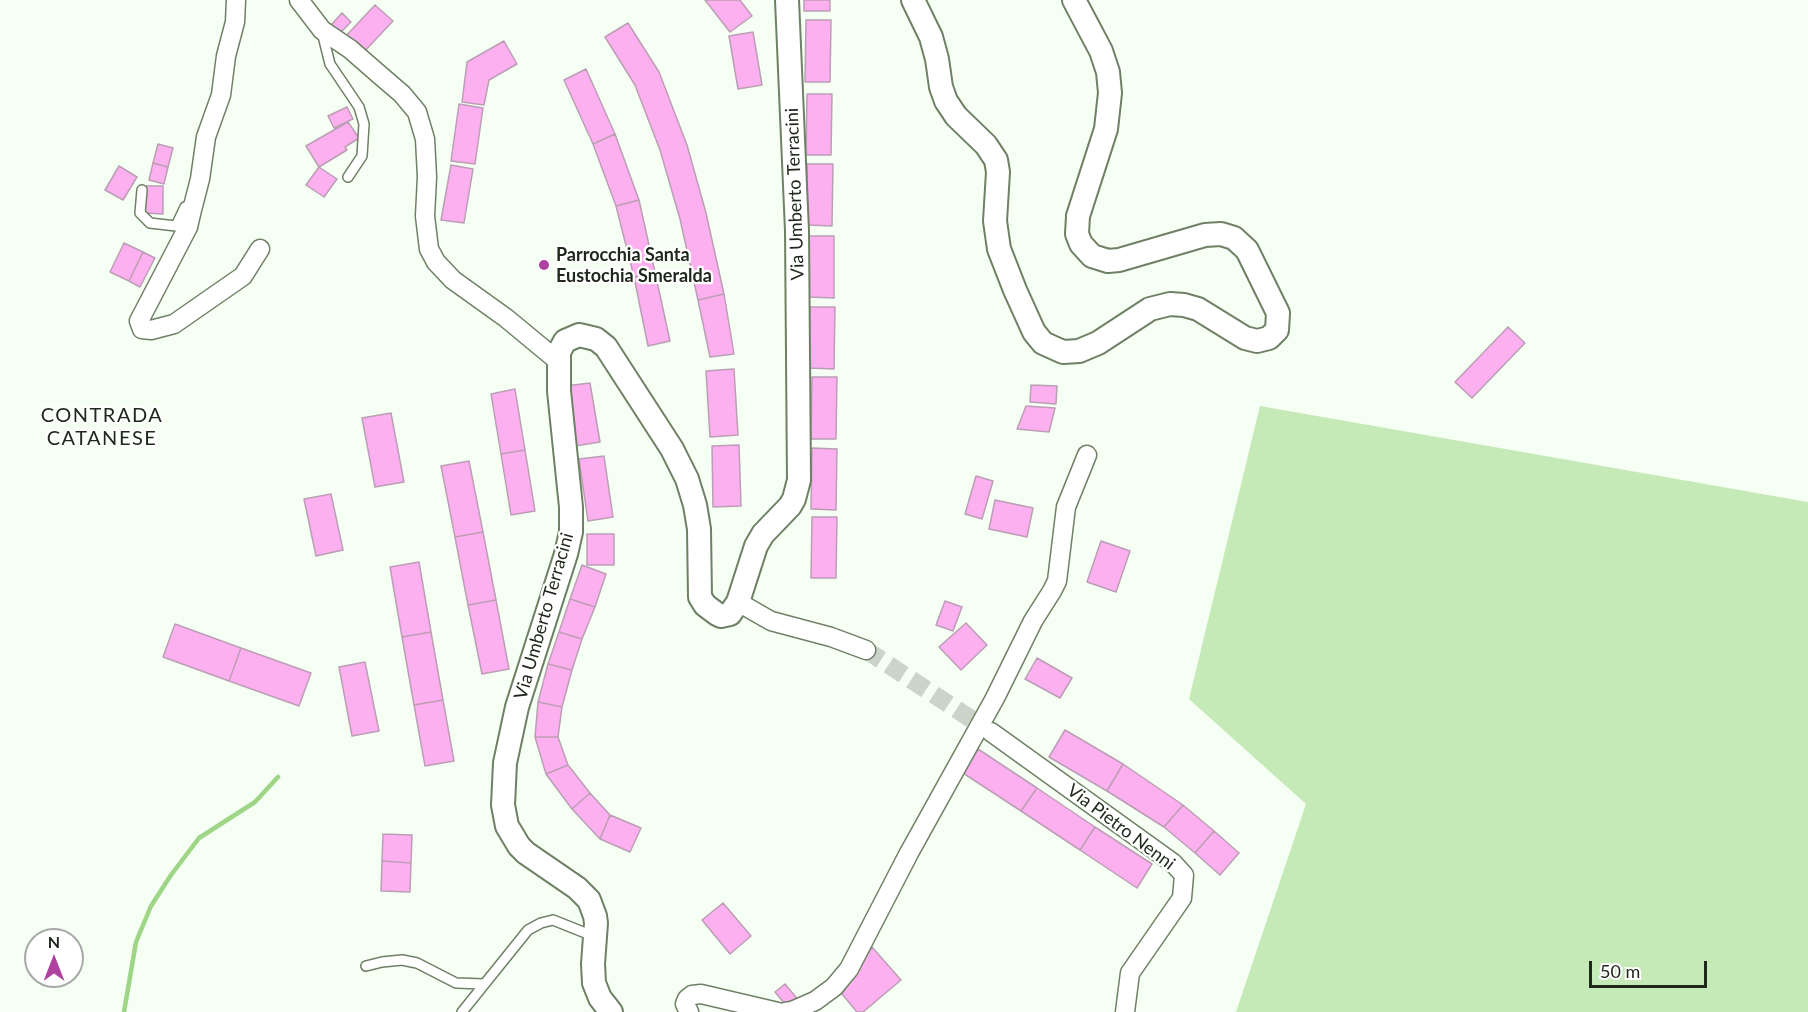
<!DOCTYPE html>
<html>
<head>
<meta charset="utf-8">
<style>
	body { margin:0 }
	#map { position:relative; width:1808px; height:1012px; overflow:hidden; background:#f6fff3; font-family:Lato,sans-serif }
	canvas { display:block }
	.north { position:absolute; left:24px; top:928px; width:60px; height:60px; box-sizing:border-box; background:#fff; border:2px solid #a6a9a5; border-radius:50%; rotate:0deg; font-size:16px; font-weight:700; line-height:24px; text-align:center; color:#20281d }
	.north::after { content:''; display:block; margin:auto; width:21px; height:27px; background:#ae41a0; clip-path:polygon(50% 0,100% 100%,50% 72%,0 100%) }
	.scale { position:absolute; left:1589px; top:961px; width:118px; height:27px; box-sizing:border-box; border:3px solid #20281d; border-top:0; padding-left:8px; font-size:18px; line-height:21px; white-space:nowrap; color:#20281d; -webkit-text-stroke:4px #fff; paint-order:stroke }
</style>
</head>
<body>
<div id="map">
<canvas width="1808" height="1012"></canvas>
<div class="north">N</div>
<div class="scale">50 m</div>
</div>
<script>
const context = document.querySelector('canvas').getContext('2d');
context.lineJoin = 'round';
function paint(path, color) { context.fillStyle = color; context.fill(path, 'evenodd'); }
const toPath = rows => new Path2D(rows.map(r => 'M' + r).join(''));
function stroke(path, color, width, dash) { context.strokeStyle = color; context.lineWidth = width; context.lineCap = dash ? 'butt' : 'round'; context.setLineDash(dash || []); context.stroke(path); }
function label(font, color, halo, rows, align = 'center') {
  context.font = font + ' Lato,sans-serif'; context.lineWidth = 4.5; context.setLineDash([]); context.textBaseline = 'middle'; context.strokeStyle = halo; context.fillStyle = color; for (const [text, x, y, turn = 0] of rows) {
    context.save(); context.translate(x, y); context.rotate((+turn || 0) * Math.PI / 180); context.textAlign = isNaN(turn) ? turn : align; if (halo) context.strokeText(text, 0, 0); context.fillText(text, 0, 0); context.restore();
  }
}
const green = toPath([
	[1260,406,1808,502,1808,1012,1236,1012,1306,804,1189,699]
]);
const stream = toPath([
	[124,1012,136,942,151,906,171,875,199,838,255,802,278,777]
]);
const building = toPath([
	[705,0,740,0,752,16,730,32,705,0],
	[804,0,830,0,830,11,804,11,804,0],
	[375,5,393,21,362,54,344,38,375,5],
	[342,13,351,22,340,33,331,25,342,13],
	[806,20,831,20,830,82,805,82,806,20],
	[628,23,659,72,687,145,706,213,724,294,698,300,680,219,660,150,635,85,605,37,628,23],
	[753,32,762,85,738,89,729,36,753,32],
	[504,41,517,64,489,80,484,105,462,102,467,62,504,41],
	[586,69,615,134,593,144,564,80,586,69],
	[807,94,832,94,831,155,806,155,807,94],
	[459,104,483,108,475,164,451,161,459,104],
	[347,107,353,119,334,128,328,116,347,107],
	[348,122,359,138,345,147,347,150,319,167,306,146,348,122],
	[615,134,639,200,616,206,593,144,615,134],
	[158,144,173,148,168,167,153,163,158,144],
	[153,163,168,167,164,184,149,180,153,163],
	[807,164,833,164,832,226,807,225,807,164],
	[451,165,473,169,464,223,441,220,451,165],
	[119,166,137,177,123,200,105,190,119,166],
	[319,167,337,179,324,197,306,185,319,167],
	[145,186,163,186,163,214,145,213,145,186],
	[639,200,655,272,634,277,616,206,639,200],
	[809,236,834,236,834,298,808,297,809,236],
	[124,243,143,252,129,281,110,272,124,243],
	[143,252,155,258,140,287,129,281,143,252],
	[655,272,670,341,648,346,634,277,655,272],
	[724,294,734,354,710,357,698,300,724,294],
	[810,307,835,307,834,369,809,368,810,307],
	[1508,327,1525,343,1472,398,1455,382,1508,327],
	[734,369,738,435,710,437,706,371,734,369],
	[812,377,837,377,836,439,811,439,812,377],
	[590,383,600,442,575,446,565,386,590,383],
	[1031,385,1057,386,1056,404,1030,402,1031,385],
	[515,389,525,450,501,454,491,394,515,389],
	[1026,406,1055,408,1049,432,1017,429,1026,406],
	[391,413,404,482,375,487,362,418,391,413],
	[739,445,741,506,713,507,712,446,739,445],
	[812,448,837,449,836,510,811,509,812,448],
	[525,450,535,511,511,515,501,454,525,450],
	[604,456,613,517,588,521,579,459,604,456],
	[469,461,483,532,455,537,441,466,469,461],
	[976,476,993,481,982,519,965,514,976,476],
	[331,494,343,550,316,556,304,499,331,494],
	[995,500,1033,508,1027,537,989,529,995,500],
	[812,517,837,517,836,578,811,578,812,517],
	[483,532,496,600,468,605,455,537,483,532],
	[587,534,614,534,614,565,587,565,587,534],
	[1101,541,1130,551,1116,592,1087,582,1101,541],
	[419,562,431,632,402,637,390,567,419,562],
	[582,565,606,574,595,607,570,599,582,565],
	[570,599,595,607,582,639,559,632,570,599],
	[496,600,509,669,482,674,468,605,496,600],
	[945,601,962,607,953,631,936,625,945,601],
	[966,623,987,645,961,670,939,647,966,623],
	[175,624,241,648,229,681,163,657,175,624],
	[431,632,443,700,414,705,402,637,431,632],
	[559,632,582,639,572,670,548,664,559,632],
	[241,648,311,673,299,706,229,681,241,648],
	[1037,658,1072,678,1060,698,1025,679,1037,658],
	[365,662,379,731,352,736,339,667,365,662],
	[548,664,572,670,562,707,538,702,548,664],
	[443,700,454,761,425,766,414,705,443,700],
	[538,702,562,707,558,737,535,737,538,702],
	[1065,730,1123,764,1107,791,1049,757,1065,730],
	[535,737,558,737,568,765,546,774,535,737],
	[978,749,1037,788,1021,811,963,773,978,749],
	[1123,764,1183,805,1164,827,1107,791,1123,764],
	[568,765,590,793,572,809,546,774,568,765],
	[1037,788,1095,827,1080,850,1021,811,1037,788],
	[590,793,610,815,600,839,572,809,590,793],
	[1183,805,1214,831,1195,853,1164,827,1183,805],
	[610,815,641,828,630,852,600,839,610,815],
	[1095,827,1152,864,1137,888,1080,850,1095,827],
	[1214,831,1239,853,1220,875,1195,853,1214,831],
	[383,834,412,835,411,863,382,861,383,834],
	[382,861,411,863,410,892,381,891,382,861],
	[723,903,751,936,730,954,702,920,723,903],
	[872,947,901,980,863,1012,857,1012,842,994,872,947],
	[785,984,800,1002,790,1010,775,992,785,984]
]);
const minorTunnel = toPath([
	[866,650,991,732]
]);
const service = toPath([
	[322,32,330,64,359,107,364,124,362,156,348,177],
	[142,190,140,213,150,223,176,226,185,207],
	[366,966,382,962,402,960,417,963,456,983,484,984],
	[462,1012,528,930,541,923,553,920,593,936]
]);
const minor = toPath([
	[236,0,235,22,226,56,221,95,206,137,200,179,192,210,188,227,139,321,142,329,151,330,174,324,243,276,260,249],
	[299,0,322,30,350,49,381,76,402,94,417,112,425,139,427,177,425,216,429,249,436,262,453,280,506,318,558,361],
	[738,602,771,621,831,637,866,650],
	[991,732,1173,863,1184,875,1182,898,1130,973,1125,1012],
	[689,1012,685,1004,687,999,692,995,701,994,778,1012],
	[785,1012,792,1011,815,1001,834,987,849,969,909,853,995,698,1033,621,1052,591,1057,581,1066,507,1087,455]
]);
const tertiary = toPath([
	[913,0,931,37,937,59,941,87,946,101,956,116,986,145,996,160,998,172,995,221,999,249,1015,290,1034,332,1043,343,1063,352,1079,351,1098,343,1150,309,1170,304,1184,305,1198,309,1245,338,1257,341,1269,338,1277,330,1278,313,1247,250,1234,238,1221,234,1205,235,1119,260,1108,261,1092,256,1081,244,1077,234,1078,216,1106,129,1110,93,1108,72,1101,51,1074,0],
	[611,1012,600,998,594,983,593,964,596,923,595,916,589,900,577,888,526,853,519,846,507,826,503,805,505,763,517,707,566,554,571,532,571,507,559,391,559,352,565,341,579,335,596,339,606,347,672,449,687,479,695,505,699,529,700,597,705,605,717,614,721,616,730,614,738,602,756,546,763,534,790,506,794,499,799,480,797,231,787,0]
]);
const markers = [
	[544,265,6,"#ae41a0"]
];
const streetNames = [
	["Via Umberto Terracini",795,194,-92],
	["Via Umberto Terracini",544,616,-74],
	["Via Pietro Nenni",1121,827,37]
];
const poiNames = [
	["Parrocchia Santa",556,255],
	["Eustochia Smeralda",556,276]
];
const neighbourhoodNames = [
	["CONTRADA",102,416],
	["CATANESE",102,439]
];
paint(green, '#c6eab7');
stroke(stream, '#9ed586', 4.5);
paint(building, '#fdb0ef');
stroke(building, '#bb9eb5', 1.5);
stroke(minorTunnel, '#cbd4c8', 18, [18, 9]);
stroke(service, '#6e8166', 12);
stroke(minor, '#6e8166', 21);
stroke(tertiary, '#6e8166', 26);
stroke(service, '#fff', 9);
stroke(minor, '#fff', 18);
stroke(tertiary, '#fff', 22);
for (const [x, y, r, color] of markers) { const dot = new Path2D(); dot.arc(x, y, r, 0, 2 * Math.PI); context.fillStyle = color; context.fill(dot); stroke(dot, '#fff', 2); }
label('18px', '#20281d', '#fff', streetNames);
label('bold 18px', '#20281d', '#fff', poiNames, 'left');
context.letterSpacing = '1.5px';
label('20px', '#20281d', '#fff', neighbourhoodNames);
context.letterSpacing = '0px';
</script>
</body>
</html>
